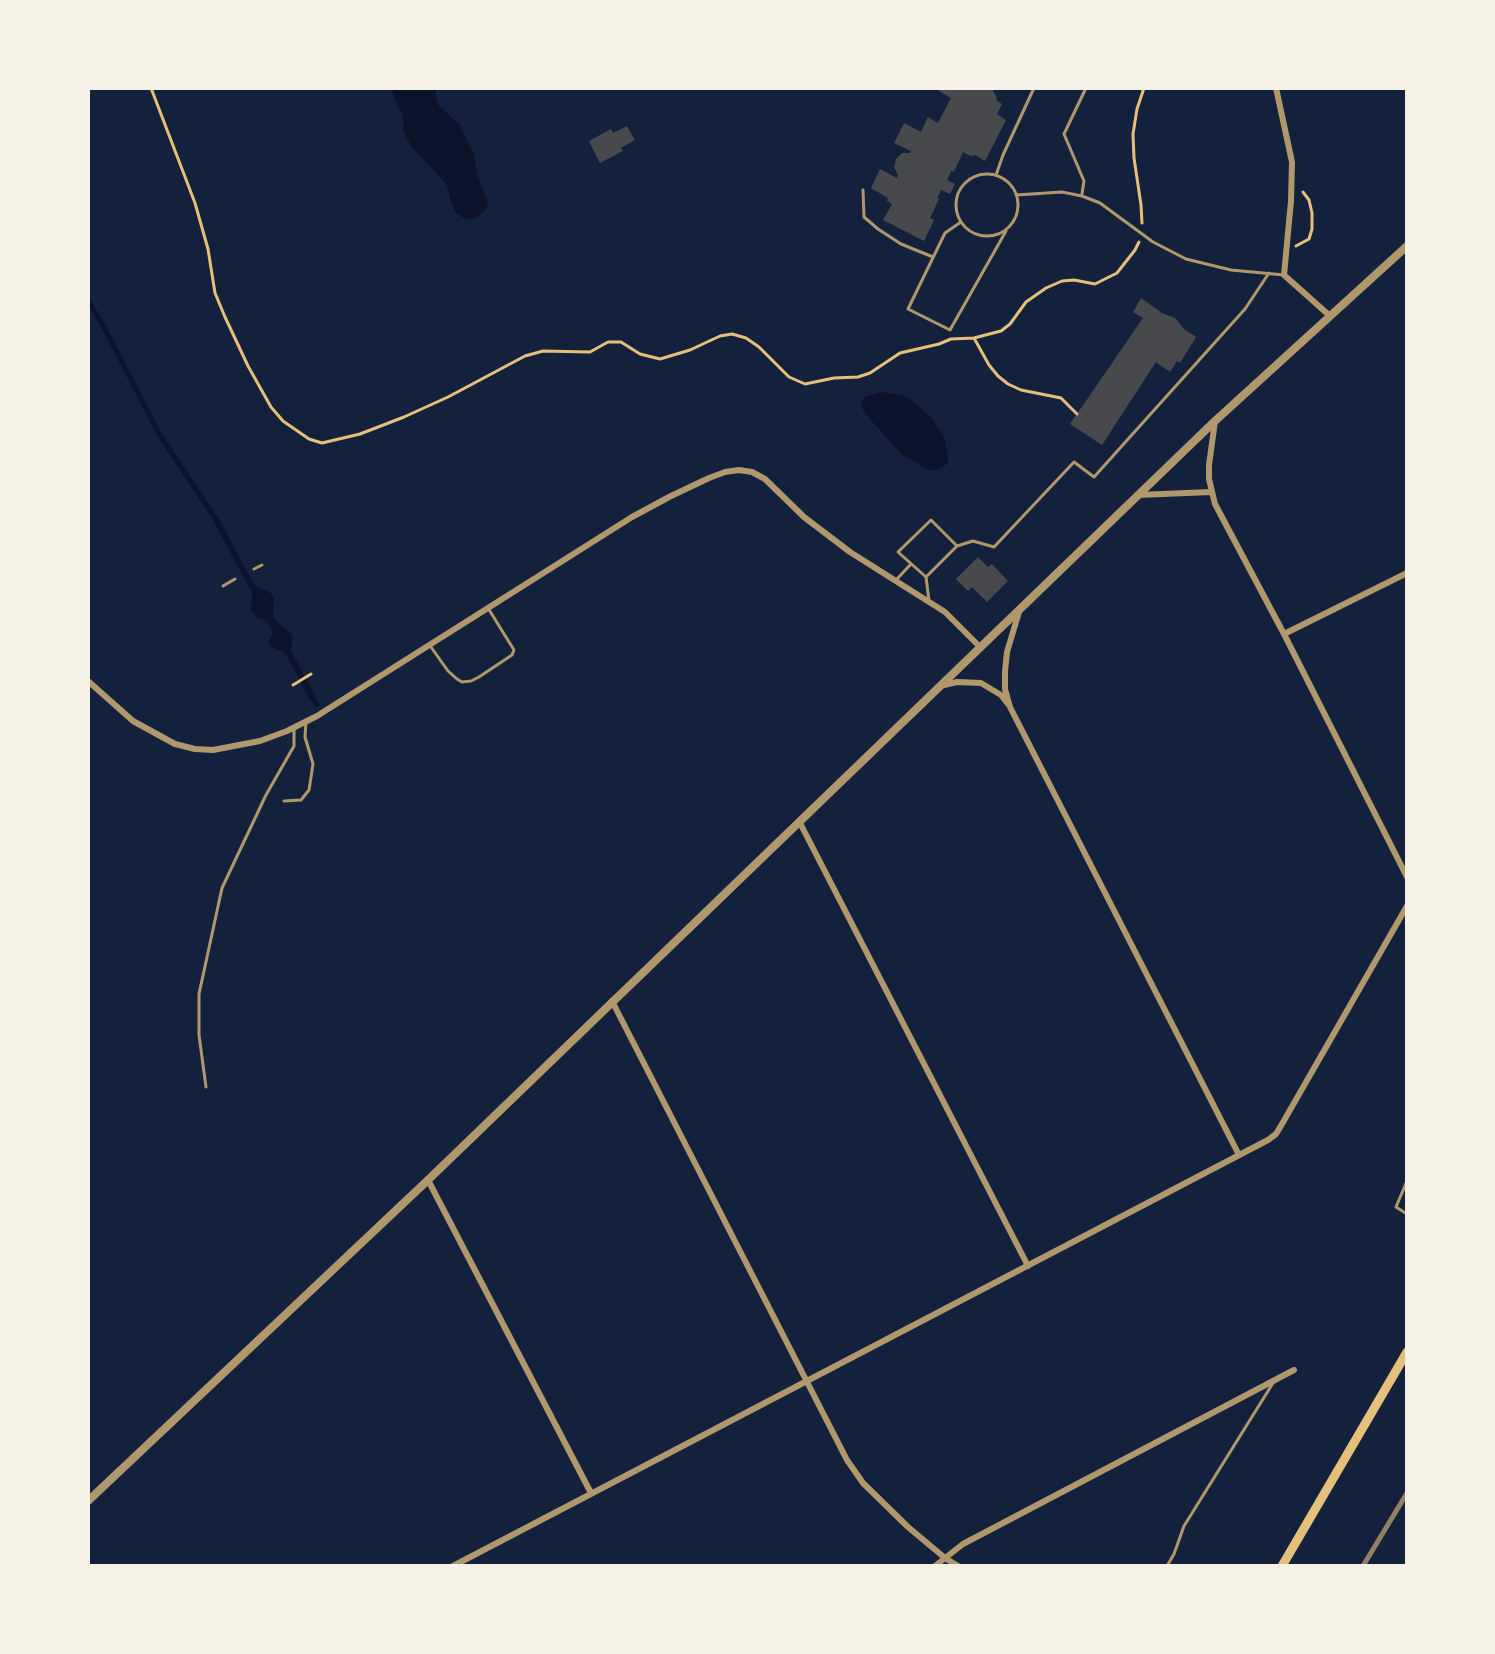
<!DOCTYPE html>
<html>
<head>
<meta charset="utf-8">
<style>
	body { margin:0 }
	#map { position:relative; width:1495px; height:1654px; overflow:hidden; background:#14213d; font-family:"DejaVu Sans",sans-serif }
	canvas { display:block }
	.frame { position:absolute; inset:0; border:90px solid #f6f1e7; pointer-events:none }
</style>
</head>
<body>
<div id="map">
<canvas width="1495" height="1654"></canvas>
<div class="frame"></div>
</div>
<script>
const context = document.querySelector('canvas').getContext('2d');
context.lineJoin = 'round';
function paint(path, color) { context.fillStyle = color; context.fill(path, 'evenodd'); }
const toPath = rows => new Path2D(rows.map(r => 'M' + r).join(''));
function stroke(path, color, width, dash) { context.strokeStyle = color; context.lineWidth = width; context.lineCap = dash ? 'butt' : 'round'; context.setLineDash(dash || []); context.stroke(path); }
const water = toPath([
	[391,88,436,88,436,100,439,106,459,124,474,154,477,173,488,203,485,210,478,217,467,220,456,213,452,205,447,185,411,146,404,132,403,115,397,105],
	[880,392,902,395,912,401,931,417,944,437,948,455,948,463,943,467,937,470,929,470,901,454,864,412,861,404,864,397],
	[218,517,253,583,257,587,270,592,274,599,273,615,276,621,293,635,291,651,316,697,311,701,286,655,283,652,271,647,268,642,273,634,270,625,264,620,257,618,251,610,252,596,251,591,214,522]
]);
const stream = toPath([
	[88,301,103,325,159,434,219,524],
	[311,694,317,705]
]);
const building = toPath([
	[941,88,995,88,993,91,997,98,996,100,1002,104,997,114,1006,120,985,161,975,155,971,156,963,152,954,172,951,171,947,180,955,184,950,194,941,190,937,198,939,199,930,218,934,220,924,241,883,220,892,204,887,201,888,198,871,188,880,169,897,178,898,175,894,167,896,159,902,153,910,153,911,151,894,143,904,123,921,132,928,117,938,123,951,98,939,91],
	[627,126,635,140,621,148,623,151,600,163,589,141,611,129,613,133],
	[1141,298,1162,313,1175,318,1184,329,1196,337,1180,363,1177,361,1170,372,1156,362,1102,445,1070,424,1143,318,1133,312],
	[978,557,988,567,992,564,1008,581,987,602,972,587,968,591,956,579]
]);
const path = toPath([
	[151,88,195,203,208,249,215,293,225,317,248,366,271,407,283,421,309,439,322,443,360,434,404,417,448,397,525,356,543,351,590,352,608,342,621,342,640,354,660,359,690,350,720,336,732,334,746,338,759,347,789,377,805,384,834,378,858,377,870,373,900,353,939,344,951,339,974,338,1001,331,1010,324,1026,302,1046,288,1062,281,1074,280,1095,284,1117,273,1135,250,1139,242],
	[1142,223,1141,205,1134,158,1133,134,1137,109,1144,88],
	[1296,246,1309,239,1312,229,1312,213,1309,200,1303,192],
	[974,338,989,365,998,376,1008,384,1021,390,1061,398,1077,414],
	[293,685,311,674],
	[1405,1566,1407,1563]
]);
const service = toPath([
	'956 205a31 31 0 1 1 62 0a31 31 0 1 1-62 0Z',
	[996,175,1003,155,1034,88],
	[863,190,864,217,878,229,901,244,933,257],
	[1082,194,1084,181,1064,134,1086,88],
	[1016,195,1062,192,1082,196,1100,203,1153,242,1186,259,1231,270,1284,275],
	[961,222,945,233,908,309,950,330,1006,231],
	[957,546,931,520,898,552,926,577,957,546,973,541,994,547,1074,462,1094,477,1245,309,1269,273],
	[254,569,262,565],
	[926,577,929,601],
	[897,579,911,564],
	[223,586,235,579],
	[431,647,448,671,457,679,462,682,471,681,479,677,512,655,514,650,488,608],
	[284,801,301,800,309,790,313,764,305,737,306,721],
	[206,1087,199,1035,199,994,222,888,266,795,294,746,294,727],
	[1407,1181,1396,1207,1407,1214],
	[1167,1566,1174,1554,1184,1526,1273,1383]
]);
const minor = toPath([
	[1276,88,1292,162,1291,201,1284,275,1330,316],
	[1215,421,1209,465,1209,479,1215,504,1284,634,1407,877],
	[1138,495,1211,492],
	[1019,612,1007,652,1005,671,1005,689,1010,707,1239,1155],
	[1284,634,1407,573],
	[88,681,133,721,175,744,195,749,213,750,260,741,287,731,317,716,632,517,671,496,709,478,725,472,739,470,752,472,765,479,804,517,850,552,945,612,980,647],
	[940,686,957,682,981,683,1001,695,1008,704],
	[799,821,1028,1266],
	[612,1001,847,1460,863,1483,908,1527,945,1558,958,1566],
	[428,1180,591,1493],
	[453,1566,1268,1140,1276,1134,1282,1124,1407,906],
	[935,1566,963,1544,1294,1370]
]);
const tertiary = toPath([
	[88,1501,428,1180,1215,421,1407,246]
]);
const secondary = toPath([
	[1282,1566,1407,1352]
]);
const rail = toPath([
	[1363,1566,1407,1493]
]);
paint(water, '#0b132b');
stroke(stream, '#0b132b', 5);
paint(building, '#48494c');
stroke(path, '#e5c07b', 3);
stroke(service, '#b1986c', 3);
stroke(minor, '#b1986c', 6);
stroke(tertiary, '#b1986c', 8);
stroke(secondary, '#e5c07b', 9);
stroke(rail, '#918062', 5);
</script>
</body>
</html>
